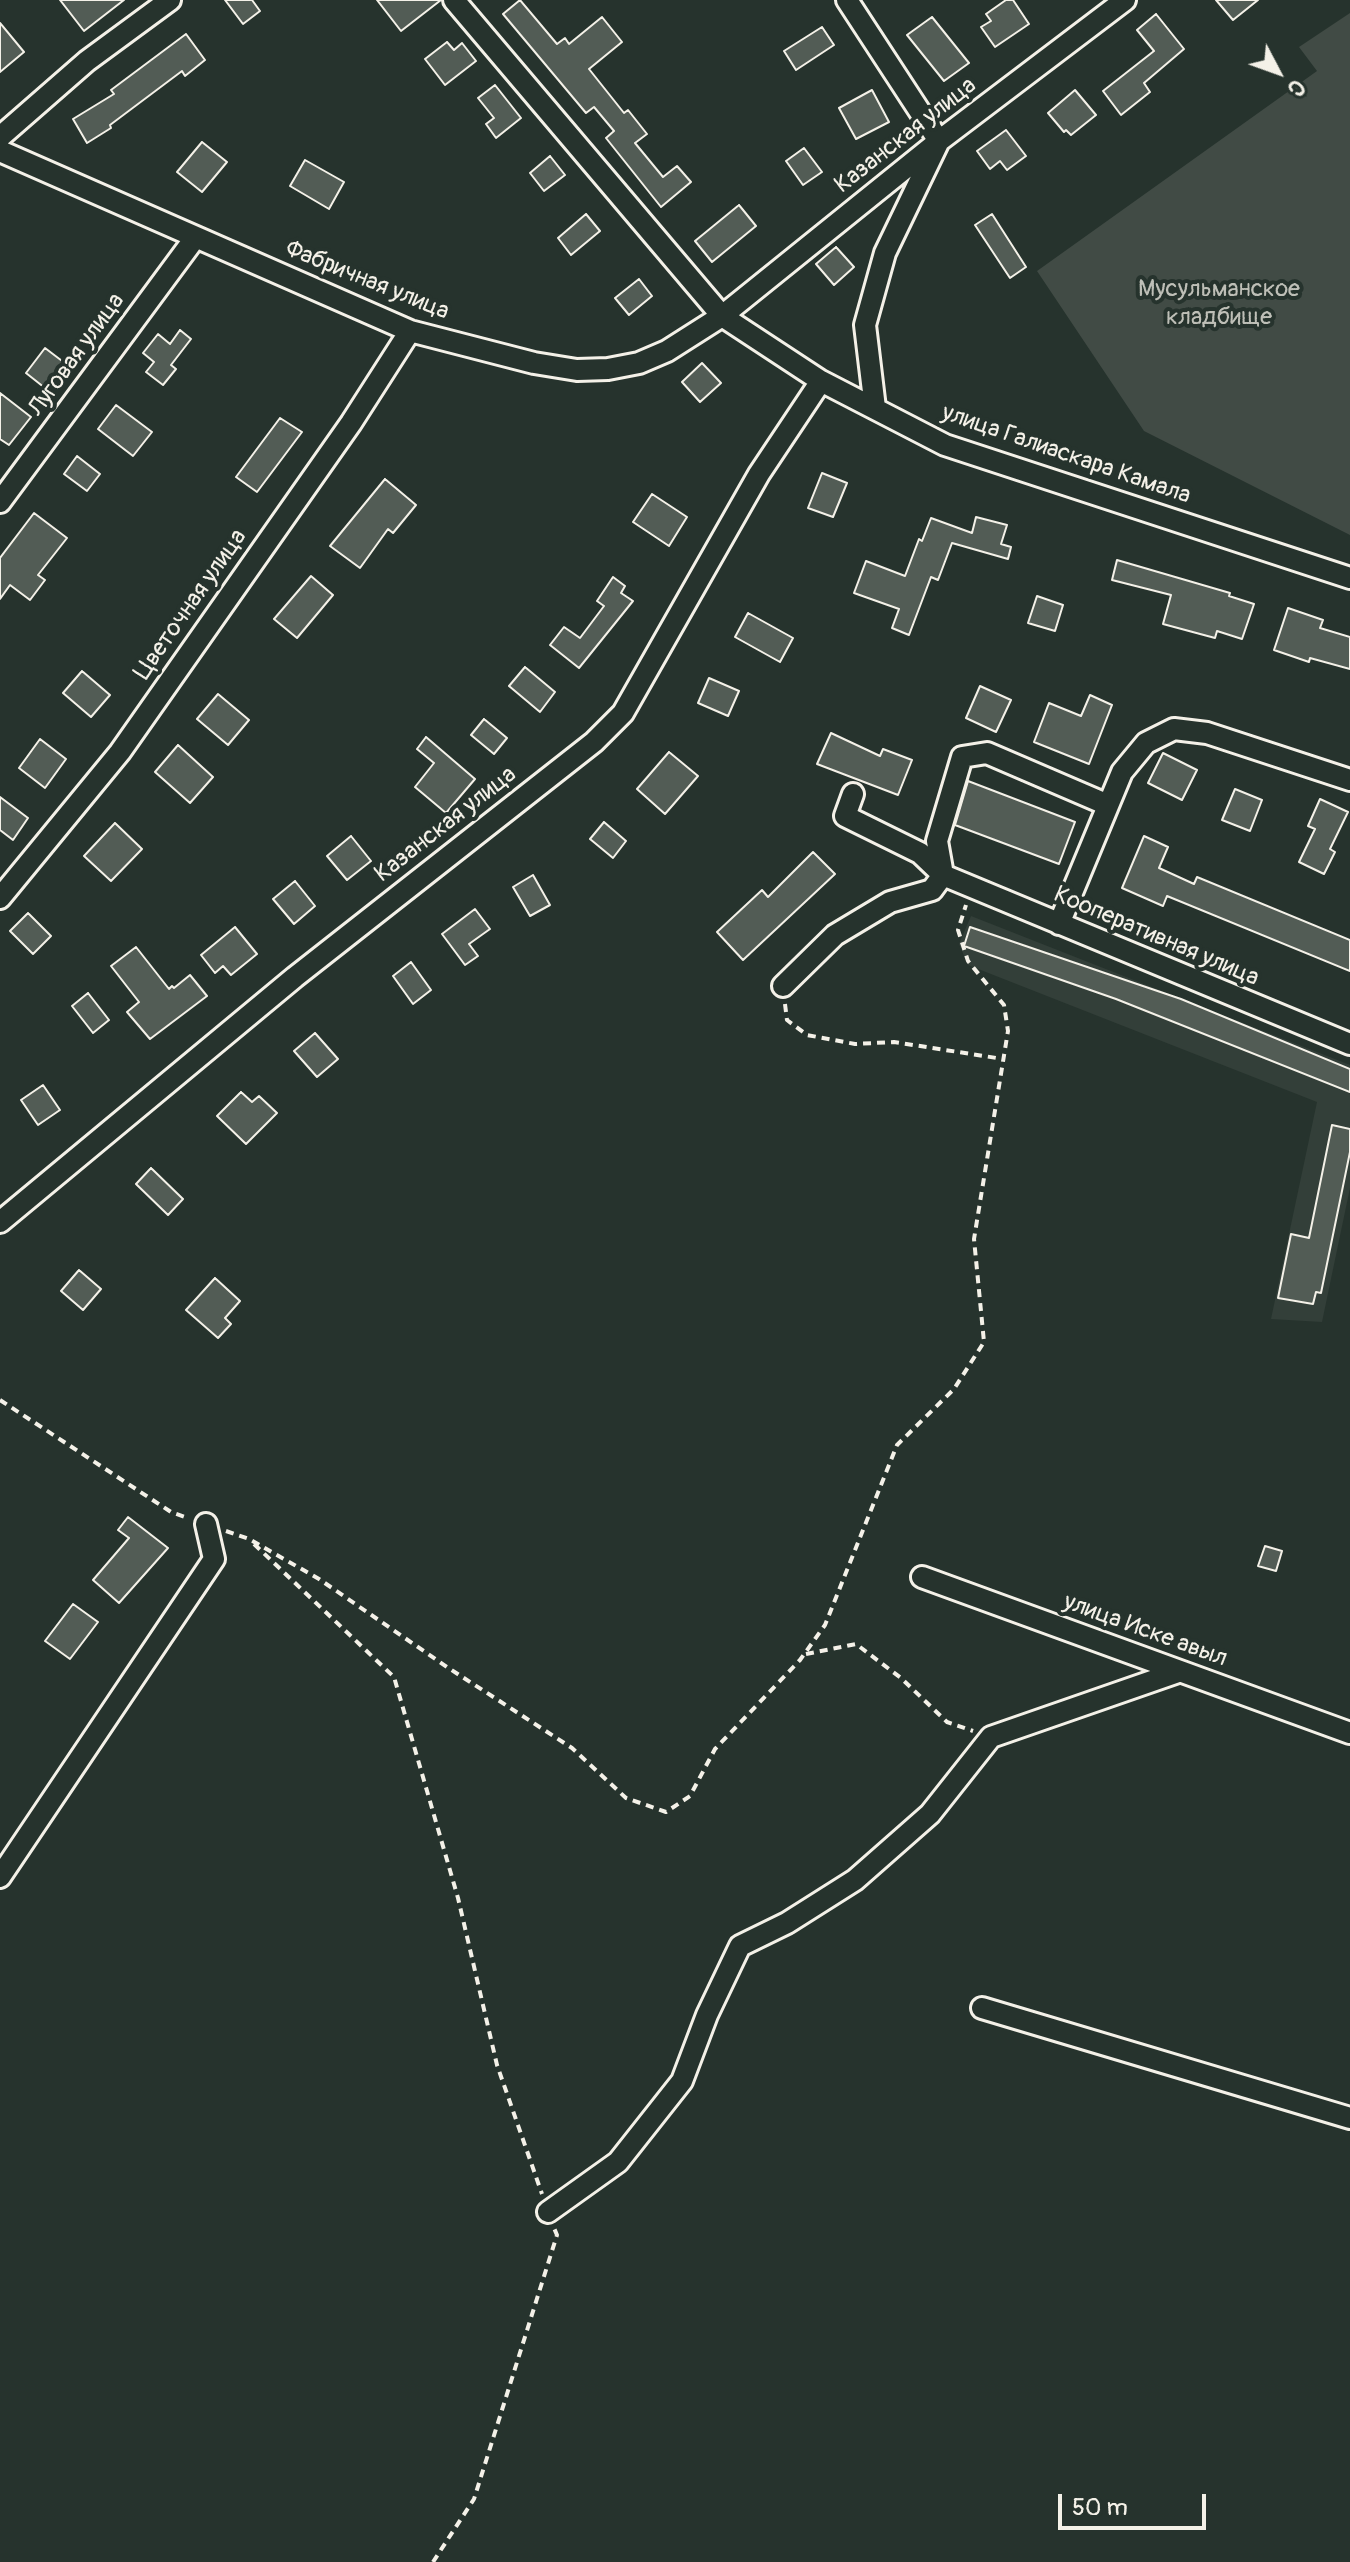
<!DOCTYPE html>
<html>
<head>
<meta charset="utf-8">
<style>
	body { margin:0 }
	#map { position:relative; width:1350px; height:2562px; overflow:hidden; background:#26332d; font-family:Pangolin,sans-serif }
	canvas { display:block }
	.north { position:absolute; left:1238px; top:32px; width:80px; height:80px; -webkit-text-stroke:6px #26332d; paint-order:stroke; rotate:131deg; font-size:22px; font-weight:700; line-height:32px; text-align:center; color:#f4f1e8 }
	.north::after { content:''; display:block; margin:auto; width:28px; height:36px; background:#f4f1e8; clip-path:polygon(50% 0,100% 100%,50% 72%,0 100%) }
	.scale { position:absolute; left:1058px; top:2494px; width:148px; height:36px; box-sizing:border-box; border:4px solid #f4f1e8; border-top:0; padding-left:10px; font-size:24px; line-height:28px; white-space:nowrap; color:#f4f1e8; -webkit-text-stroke:6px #26332d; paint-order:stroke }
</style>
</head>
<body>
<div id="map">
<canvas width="1350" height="2562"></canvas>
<div class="north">С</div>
<div class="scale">50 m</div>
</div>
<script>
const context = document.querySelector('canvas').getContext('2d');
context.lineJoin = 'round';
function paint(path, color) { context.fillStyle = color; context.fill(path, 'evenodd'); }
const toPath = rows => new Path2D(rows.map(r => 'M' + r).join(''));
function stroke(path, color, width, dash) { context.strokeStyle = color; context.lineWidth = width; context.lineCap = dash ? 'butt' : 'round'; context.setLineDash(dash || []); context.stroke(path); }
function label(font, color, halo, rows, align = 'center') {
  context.font = font + ' Pangolin,sans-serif'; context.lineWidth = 8; context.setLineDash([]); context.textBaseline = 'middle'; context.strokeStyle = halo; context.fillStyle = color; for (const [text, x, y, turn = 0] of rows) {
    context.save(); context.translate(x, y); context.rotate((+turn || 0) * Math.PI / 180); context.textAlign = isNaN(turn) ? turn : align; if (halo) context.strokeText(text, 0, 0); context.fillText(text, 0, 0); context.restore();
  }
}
const built = toPath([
	[971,916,1350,1065,1350,1188,1322,1322,1271,1319,1317,1102,968,965,959,944]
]);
const green = toPath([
	[1350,13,1350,535,1144,431,1037,271,1317,71,1299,47]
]);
const building = toPath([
	[60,0,124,0,84,31,60,0],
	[225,0,252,0,260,11,243,24,225,0],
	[377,0,441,0,401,31,377,0],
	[520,0,557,44,565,38,569,44,602,17,622,42,589,69,624,113,628,110,647,134,635,143,663,177,677,166,691,182,661,207,606,138,614,131,594,107,586,113,503,14,520,0],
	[1006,0,1013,0,1029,24,995,47,981,27,991,21,986,14,1006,0],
	[1216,0,1258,0,1233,20,1216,0],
	[1156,14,1184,49,1144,83,1150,92,1121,115,1103,91,1154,51,1137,30,1156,14],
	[932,17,969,63,944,81,907,35,932,17],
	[0,23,24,52,0,72,0,23],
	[822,27,834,45,796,70,784,51,822,27],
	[186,34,205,60,185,76,182,71,110,125,111,128,87,143,73,119,114,94,111,90,186,34],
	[447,42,454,50,462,43,476,61,445,85,425,59,447,42],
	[495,85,521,118,496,138,486,124,494,118,478,98,495,85],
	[872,90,889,122,856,139,839,108,872,90],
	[1075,90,1096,115,1071,135,1066,130,1064,132,1048,113,1075,90],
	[1006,130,1026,156,1007,170,1000,161,990,169,977,151,1006,130],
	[202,142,227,162,202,192,177,172,202,142],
	[804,148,822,172,803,185,786,161,804,148],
	[550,156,565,175,544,191,530,173,550,156],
	[305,160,344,182,329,209,290,186,305,160],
	[739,205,756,226,712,262,695,241,739,205],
	[586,214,600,231,571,255,558,238,586,214],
	[992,214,1026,267,1010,278,975,225,992,214],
	[836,247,854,267,834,285,816,264,836,247],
	[639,279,652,296,629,315,615,298,639,279],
	[180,330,191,339,171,365,176,369,163,385,146,372,154,362,143,353,158,334,170,344,180,330],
	[45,348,70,367,50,392,26,373,45,348],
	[702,363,721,383,700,402,682,382,702,363],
	[0,393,31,417,9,445,0,439,0,393],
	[116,405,152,432,133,456,98,429,116,405],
	[280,418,302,432,257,492,236,477,280,418],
	[77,456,100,474,87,491,64,474,77,456],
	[822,473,847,483,833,517,808,508,822,473],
	[385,479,416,505,393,533,388,529,360,568,330,546,385,479],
	[652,494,687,517,669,546,633,522,652,494],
	[34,513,67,538,38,575,45,580,30,600,10,585,0,599,0,558,34,513],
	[976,517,1007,525,1001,544,1011,547,1008,559,952,543,938,580,931,577,909,635,892,628,899,609,854,593,866,561,905,576,919,539,922,541,931,518,972,533,976,517],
	[1117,560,1230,593,1229,596,1254,604,1242,639,1217,631,1215,638,1163,624,1171,595,1112,580,1117,560],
	[311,576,333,595,297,638,274,619,311,576],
	[613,577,625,586,621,593,633,601,579,668,550,645,564,627,580,638,604,606,597,601,613,577],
	[1037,596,1063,605,1055,631,1028,623,1037,596],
	[1288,608,1323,620,1320,628,1350,637,1350,669,1310,658,1309,662,1274,650,1288,608],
	[748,613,793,638,780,662,735,637,748,613],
	[525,667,555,692,540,712,509,686,525,667],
	[82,671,110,695,91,717,63,693,82,671],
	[709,678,739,691,728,716,698,703,709,678],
	[980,686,1011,700,996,732,966,718,980,686],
	[218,694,249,720,228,745,197,719,218,694],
	[1090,695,1112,705,1089,764,1034,742,1049,703,1081,716,1090,695],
	[484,719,507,738,494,754,471,735,484,719],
	[831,733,880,756,883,749,912,760,898,795,817,764,831,733],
	[426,737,475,779,446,813,415,787,434,763,417,749,426,737],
	[40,739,66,759,45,788,19,768,40,739],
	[178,745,213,777,190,803,155,772,178,745],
	[669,752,698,776,665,814,637,789,669,752],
	[1163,753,1197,770,1182,800,1148,783,1163,753],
	[968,781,1075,822,1059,864,955,825,968,781],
	[1235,789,1262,800,1250,831,1222,820,1235,789],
	[0,797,28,818,13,840,0,830,0,797],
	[1320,799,1348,812,1330,849,1335,852,1324,874,1299,862,1315,829,1308,826,1320,799],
	[604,822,626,841,613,858,590,839,604,822],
	[115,823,142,849,111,881,84,856,115,823],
	[351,836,371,861,347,880,327,856,351,836],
	[1144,836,1168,847,1159,868,1194,884,1197,877,1350,940,1350,971,1167,896,1163,906,1122,888,1144,836],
	[813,852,835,874,743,960,717,932,762,890,768,897,813,852],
	[533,875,550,905,530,916,513,887,533,875],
	[295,881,315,906,294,924,273,899,295,881],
	[475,909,490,929,469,944,478,956,465,965,442,934,475,909],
	[28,913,51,936,33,954,10,931,28,913],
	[235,927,257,954,231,975,223,966,215,973,201,955,235,927],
	[970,927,1181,999,1350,1069,1350,1092,1116,999,964,946,970,927],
	[136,947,169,989,172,986,174,988,190,975,207,996,150,1039,127,1012,139,1002,111,966,136,947],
	[411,962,431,990,413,1004,393,976,411,962],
	[88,993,109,1020,93,1033,72,1006,88,993],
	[315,1033,338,1059,317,1077,294,1051,315,1033],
	[43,1085,60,1110,38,1125,21,1100,43,1085],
	[241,1092,252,1102,259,1096,277,1113,246,1144,217,1116,241,1092],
	[1332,1125,1350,1129,1350,1152,1321,1293,1316,1292,1313,1304,1278,1298,1291,1234,1309,1238,1332,1125],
	[151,1168,183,1199,168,1215,136,1184,151,1168],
	[79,1270,101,1289,83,1310,61,1291,79,1270],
	[215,1278,240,1301,225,1318,231,1324,218,1338,186,1310,215,1278],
	[128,1517,168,1548,119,1603,93,1580,129,1538,118,1530,128,1517],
	[1265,1546,1282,1551,1276,1571,1258,1566,1265,1546],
	[73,1604,98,1622,70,1659,45,1641,73,1604]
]);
const path = toPath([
	[785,1004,787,1020,807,1035,855,1044,894,1042,1003,1059],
	[0,1400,171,1512,188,1518],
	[226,1531,249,1539,319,1579,447,1667,572,1748,626,1798,666,1812,690,1796,715,1749,800,1660,825,1625,897,1445,954,1389,984,1342,974,1239,1008,1031,1004,1005,968,961,958,930,966,905],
	[254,1544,394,1677,458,1898,497,2065,542,2194],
	[806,1654,856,1644,901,1678,947,1722,973,1731],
	[433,2562,474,2499,557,2235,554,2228]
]);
const minor = toPath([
	[454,0,722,316,821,381,945,445,1350,578],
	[847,0,939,141,885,253,865,325,875,408],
	[0,137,87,61,170,0],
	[0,151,410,331,534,363,577,370,608,369,639,363,667,351,722,316,939,141,1125,0],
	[0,502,195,238],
	[853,794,845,816,920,853,943,875,937,841,962,757,987,753,1108,805],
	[0,898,120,752,351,423,410,331],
	[1059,924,1122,772,1146,743,1174,729,1207,733,1350,780],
	[783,986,835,935,890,902,932,890,943,875,1350,1044],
	[0,1222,295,977,594,742,623,713,759,474,821,381],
	[922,1577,1350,1733],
	[0,1877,214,1559,206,1524],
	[982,2008,1350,2118],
	[548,2212,618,2162,682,2081,707,2015,740,1946,787,1923,855,1880,930,1814,991,1737,1178,1672]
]);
const streetNames = [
	["Казанская улица",906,136,-38],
	["Фабричная улица",367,281,22],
	["Луговая улица",77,355,-54],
	["улица Галиаскара Камала",1066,455,19],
	["Цветочная улица",191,605,-55],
	["Казанская улица",446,825,-38],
	["Кооперативная улица",1156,937,23],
	["улица Иске авыл",1145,1631,20]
];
const parkNames = [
	["Мусульманское",1219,290],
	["кладбище",1219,318]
];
paint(built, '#333f39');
paint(green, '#414b45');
paint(building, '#525c55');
stroke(building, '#f4f1e8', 2);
stroke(minor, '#f4f1e8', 26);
stroke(path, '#f4f1e8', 4, [8, 6]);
stroke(minor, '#26332d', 20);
label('24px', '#f4f1e8', '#26332d', streetNames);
label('24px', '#bebfb7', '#26332d', parkNames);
</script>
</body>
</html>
